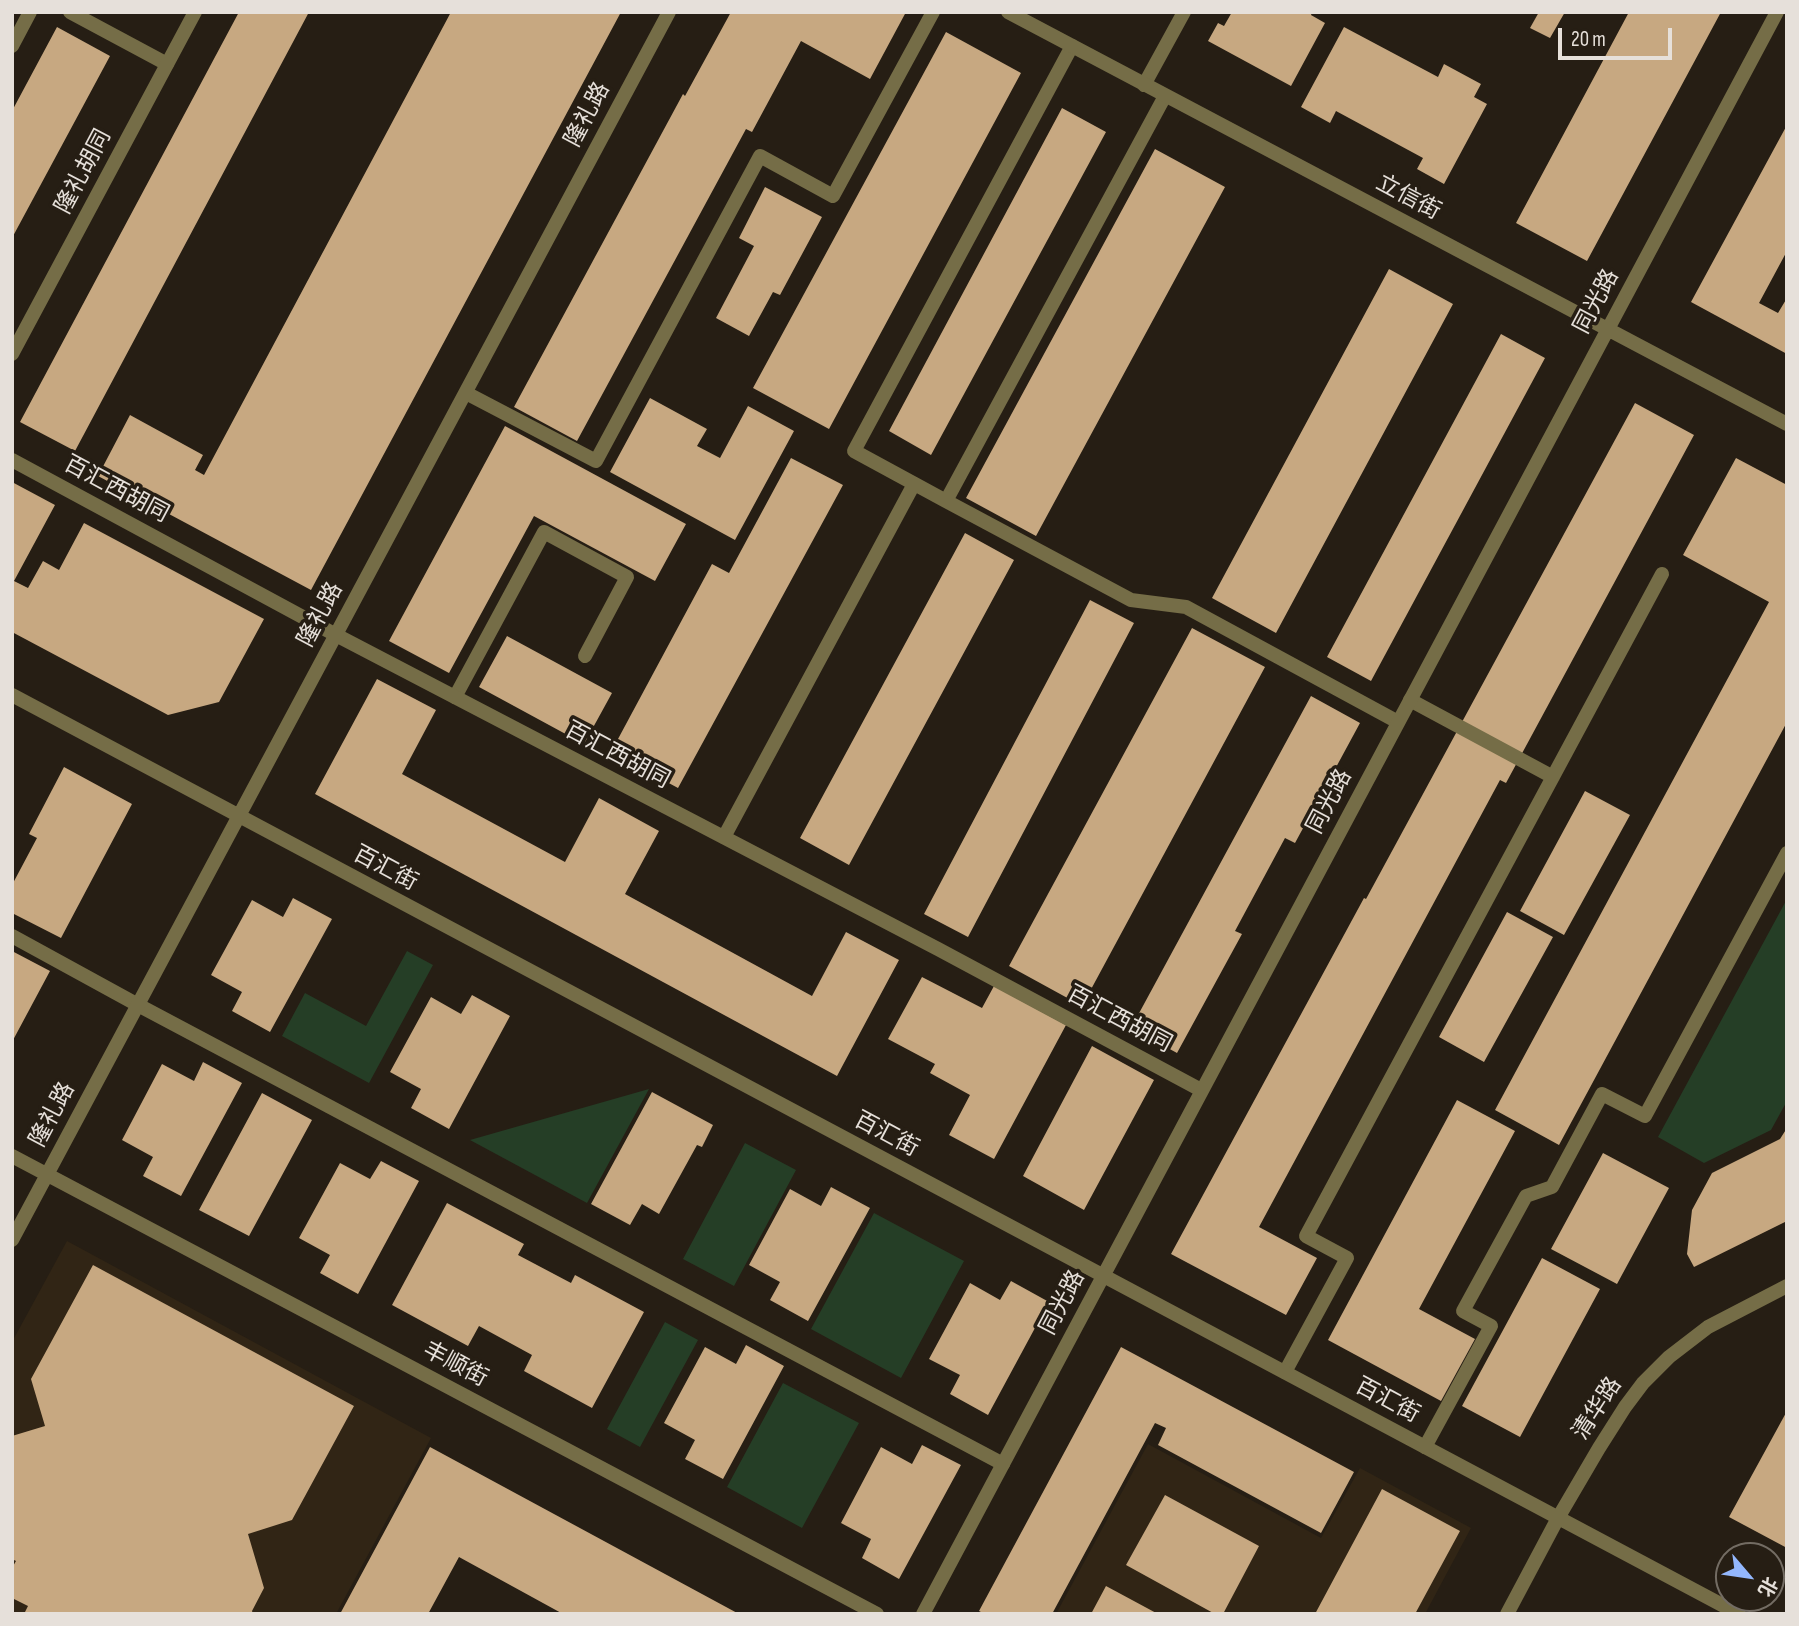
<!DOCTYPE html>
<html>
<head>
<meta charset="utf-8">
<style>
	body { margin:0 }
	#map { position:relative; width:1799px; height:1626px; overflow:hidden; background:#261e14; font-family:"Sofia Sans Condensed","Noto Sans SC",sans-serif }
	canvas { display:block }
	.frame { position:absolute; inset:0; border:14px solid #e6e0da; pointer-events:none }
	.north { position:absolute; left:1715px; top:1542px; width:70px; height:70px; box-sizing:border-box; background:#261e14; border:2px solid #736c63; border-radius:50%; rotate:119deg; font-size:19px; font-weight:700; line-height:28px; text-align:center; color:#e6e0da }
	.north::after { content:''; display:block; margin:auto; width:24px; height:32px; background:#93b7fd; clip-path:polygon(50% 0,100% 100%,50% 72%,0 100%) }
	.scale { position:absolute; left:1558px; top:28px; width:114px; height:32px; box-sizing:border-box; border:4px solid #e6e0da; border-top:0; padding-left:9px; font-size:21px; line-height:24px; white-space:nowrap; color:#e6e0da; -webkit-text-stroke:5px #261e14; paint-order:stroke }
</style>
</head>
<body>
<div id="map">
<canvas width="1799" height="1626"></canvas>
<div class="frame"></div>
<div class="north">北</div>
<div class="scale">20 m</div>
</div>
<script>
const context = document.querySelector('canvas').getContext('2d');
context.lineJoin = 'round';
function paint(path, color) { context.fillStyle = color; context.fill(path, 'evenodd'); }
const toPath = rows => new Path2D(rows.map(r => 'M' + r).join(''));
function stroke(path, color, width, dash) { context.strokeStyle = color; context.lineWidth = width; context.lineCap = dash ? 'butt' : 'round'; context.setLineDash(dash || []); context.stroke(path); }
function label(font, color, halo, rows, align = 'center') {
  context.font = font + ' "Sofia Sans Condensed","Noto Sans SC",sans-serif'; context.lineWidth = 7; context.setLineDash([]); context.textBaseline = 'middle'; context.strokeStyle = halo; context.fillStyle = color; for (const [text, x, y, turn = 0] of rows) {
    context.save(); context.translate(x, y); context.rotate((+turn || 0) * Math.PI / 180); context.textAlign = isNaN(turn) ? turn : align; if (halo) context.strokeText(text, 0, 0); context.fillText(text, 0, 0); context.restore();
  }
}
const built = toPath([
	[67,1241,431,1438,336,1614,12,1614,12,1342],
	[1148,1444,1321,1538,1360,1468,1471,1528,1425,1614,1056,1614]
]);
const green = toPath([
	[1787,899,1787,1101,1771,1130,1704,1163,1658,1137],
	[407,951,433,965,369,1083,282,1036,305,993,366,1026],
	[649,1089,587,1203,470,1140],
	[745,1143,796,1170,734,1286,683,1259],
	[874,1213,964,1261,901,1378,811,1329],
	[665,1322,698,1340,640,1447,607,1429],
	[783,1383,859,1423,802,1528,727,1487]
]);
const building = toPath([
	[239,12,309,12,75,451,20,422],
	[451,12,621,12,311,590,98,476,130,415,203,455,195,470,204,475],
	[731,12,906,12,870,79,801,41,752,132,746,129,577,441,514,407,683,94,685,96],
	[1232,12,1312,12,1311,15,1325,23,1291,86,1208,41,1218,23,1224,26],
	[1539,12,1565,12,1550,38,1530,28],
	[1629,12,1721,12,1587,261,1516,223],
	[57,27,110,56,12,238,12,111],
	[1344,27,1438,77,1444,64,1481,84,1474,97,1487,104,1444,184,1417,169,1423,158,1336,111,1330,123,1301,107],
	[946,32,1021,73,829,429,753,388],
	[1062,108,1106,132,931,455,889,431],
	[1787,125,1787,251,1759,303,1778,313,1787,298,1787,354,1691,302],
	[1155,149,1225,187,1036,536,966,498],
	[765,187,822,217,780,295,773,292,749,336,716,318,754,246,739,238],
	[1389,269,1453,304,1276,633,1212,598],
	[1501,334,1545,358,1371,681,1327,657],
	[650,398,707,429,697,446,720,458,748,406,794,431,735,540,610,472],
	[1635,403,1694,435,1506,783,1500,780,1259,1227,1317,1258,1286,1315,1171,1254,1364,898,1366,899],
	[505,426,686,524,655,581,534,516,449,673,389,641],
	[791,458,843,485,678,788,611,752,712,564,729,573],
	[1736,458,1787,485,1787,722,1559,1145,1495,1110,1769,602,1683,555],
	[12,482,55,505,14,581,28,588,43,561,59,570,84,523,264,619,219,702,168,715,12,632],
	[965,533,1014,560,849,865,800,838],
	[1090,600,1134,623,968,937,924,914],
	[1192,628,1265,667,1082,1006,1009,966],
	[507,636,612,693,584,744,479,687],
	[377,679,436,710,402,774,565,862,599,798,659,831,625,894,812,996,846,932,899,960,837,1076,315,794],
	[1311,696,1360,723,1295,843,1285,838,1235,931,1242,934,1177,1053,1131,1028],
	[64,767,132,804,61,938,12,913,12,885,37,838,29,834],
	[1585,791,1630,815,1564,935,1520,911],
	[293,898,332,919,270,1032,232,1011,242,992,211,975,252,900,283,917],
	[1507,912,1553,937,1484,1062,1439,1037],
	[12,951,50,971,12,1042],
	[922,977,982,1008,994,986,1066,1025,994,1159,949,1135,970,1095,930,1073,935,1064,888,1039],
	[472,995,510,1016,449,1129,411,1108,421,1089,390,1072,431,997,461,1014],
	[1092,1046,1154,1080,1084,1210,1023,1176],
	[203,1062,242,1083,181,1196,143,1176,153,1157,122,1140,162,1064,194,1081],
	[652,1092,713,1125,702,1147,697,1145,659,1214,642,1204,630,1225,591,1204],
	[262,1093,312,1120,249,1236,199,1210],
	[1457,1100,1515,1131,1419,1309,1475,1339,1441,1401,1328,1340],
	[1787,1128,1787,1221,1694,1267,1687,1254,1692,1210,1712,1173,1780,1139],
	[1603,1153,1669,1188,1617,1284,1551,1249],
	[381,1161,419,1181,358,1294,320,1273,330,1255,299,1238,340,1163,370,1179],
	[831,1187,870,1208,808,1321,770,1300,780,1282,749,1265,790,1189,821,1206],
	[447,1203,524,1244,518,1255,571,1283,575,1275,644,1312,592,1408,524,1371,532,1355,479,1326,468,1346,392,1305],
	[1542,1258,1600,1289,1520,1437,1462,1406],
	[93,1265,354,1406,292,1520,248,1534,264,1588,252,1611,253,1614,24,1614,28,1606,12,1598,12,1568,16,1561,12,1559,12,1436,45,1426,31,1379],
	[1011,1281,1049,1302,988,1415,950,1394,960,1375,929,1359,970,1283,1000,1300],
	[746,1345,784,1366,723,1479,685,1459,695,1440,664,1423,705,1347,736,1364],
	[1121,1347,1354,1472,1321,1533,1158,1445,1166,1428,1155,1423,1052,1614,985,1614,979,1611],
	[1787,1411,1787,1548,1729,1517],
	[922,1445,961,1465,899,1579,862,1558,871,1539,841,1523,881,1447,912,1464],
	[430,1447,739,1614,563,1614,459,1557,428,1614,340,1614],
	[1382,1489,1460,1531,1415,1614,1315,1614],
	[1165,1495,1259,1546,1223,1614,1215,1614,1126,1565],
	[1106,1586,1158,1614,1091,1614]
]);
const service = toPath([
	[70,12,167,64],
	[12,46,30,12],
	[1165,96,946,501,1131,600,1186,607,1398,722],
	[466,393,596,461,760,156,833,196,933,12],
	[946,501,854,451,1072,46],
	[455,697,544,532,627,577,585,656],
	[1410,700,1553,777],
	[724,837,914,484],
	[12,936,138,1005,1003,1464],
	[1285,1372,1347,1258,1306,1236,1662,574],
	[1425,1447,1491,1326,1463,1311,1526,1196,1552,1187,1602,1094,1645,1116,1787,853]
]);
const minor = toPath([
	[1144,85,1184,12],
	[12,354,195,12],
	[12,460,336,635,938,949,1201,1090]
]);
const tertiary = toPath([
	[1008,12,1787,424],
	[12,695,1739,1614],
	[12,1156,877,1614],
	[12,1240,669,12],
	[923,1614,1777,12],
	[1507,1614,1558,1518,1599,1448,1625,1407,1643,1383,1669,1357,1708,1327,1787,1286]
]);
const streetNames = [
	["隆礼路",588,115,-62],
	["隆礼胡同",84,172,-62],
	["立信街",1408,198,28],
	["同光路",1597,302,-62],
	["百汇西胡同",116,490,28],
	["隆礼路",321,615,-62],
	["百汇西胡同",617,756,28],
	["同光路",1330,802,-62],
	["百汇街",385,869,28],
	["百汇西胡同",1119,1020,28],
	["隆礼路",53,1115,-62],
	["百汇街",886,1135,28],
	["同光路",1063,1303,-62],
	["丰顺街",455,1365,28],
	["百汇街",1387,1401,28],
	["清华路",1598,1409,-57]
];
paint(built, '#312515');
paint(green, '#253e26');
paint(building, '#c7a881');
stroke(service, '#756d47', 14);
stroke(minor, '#756d47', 14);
stroke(tertiary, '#756d47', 14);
label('23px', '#e6e0da', '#261e14', streetNames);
</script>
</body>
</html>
